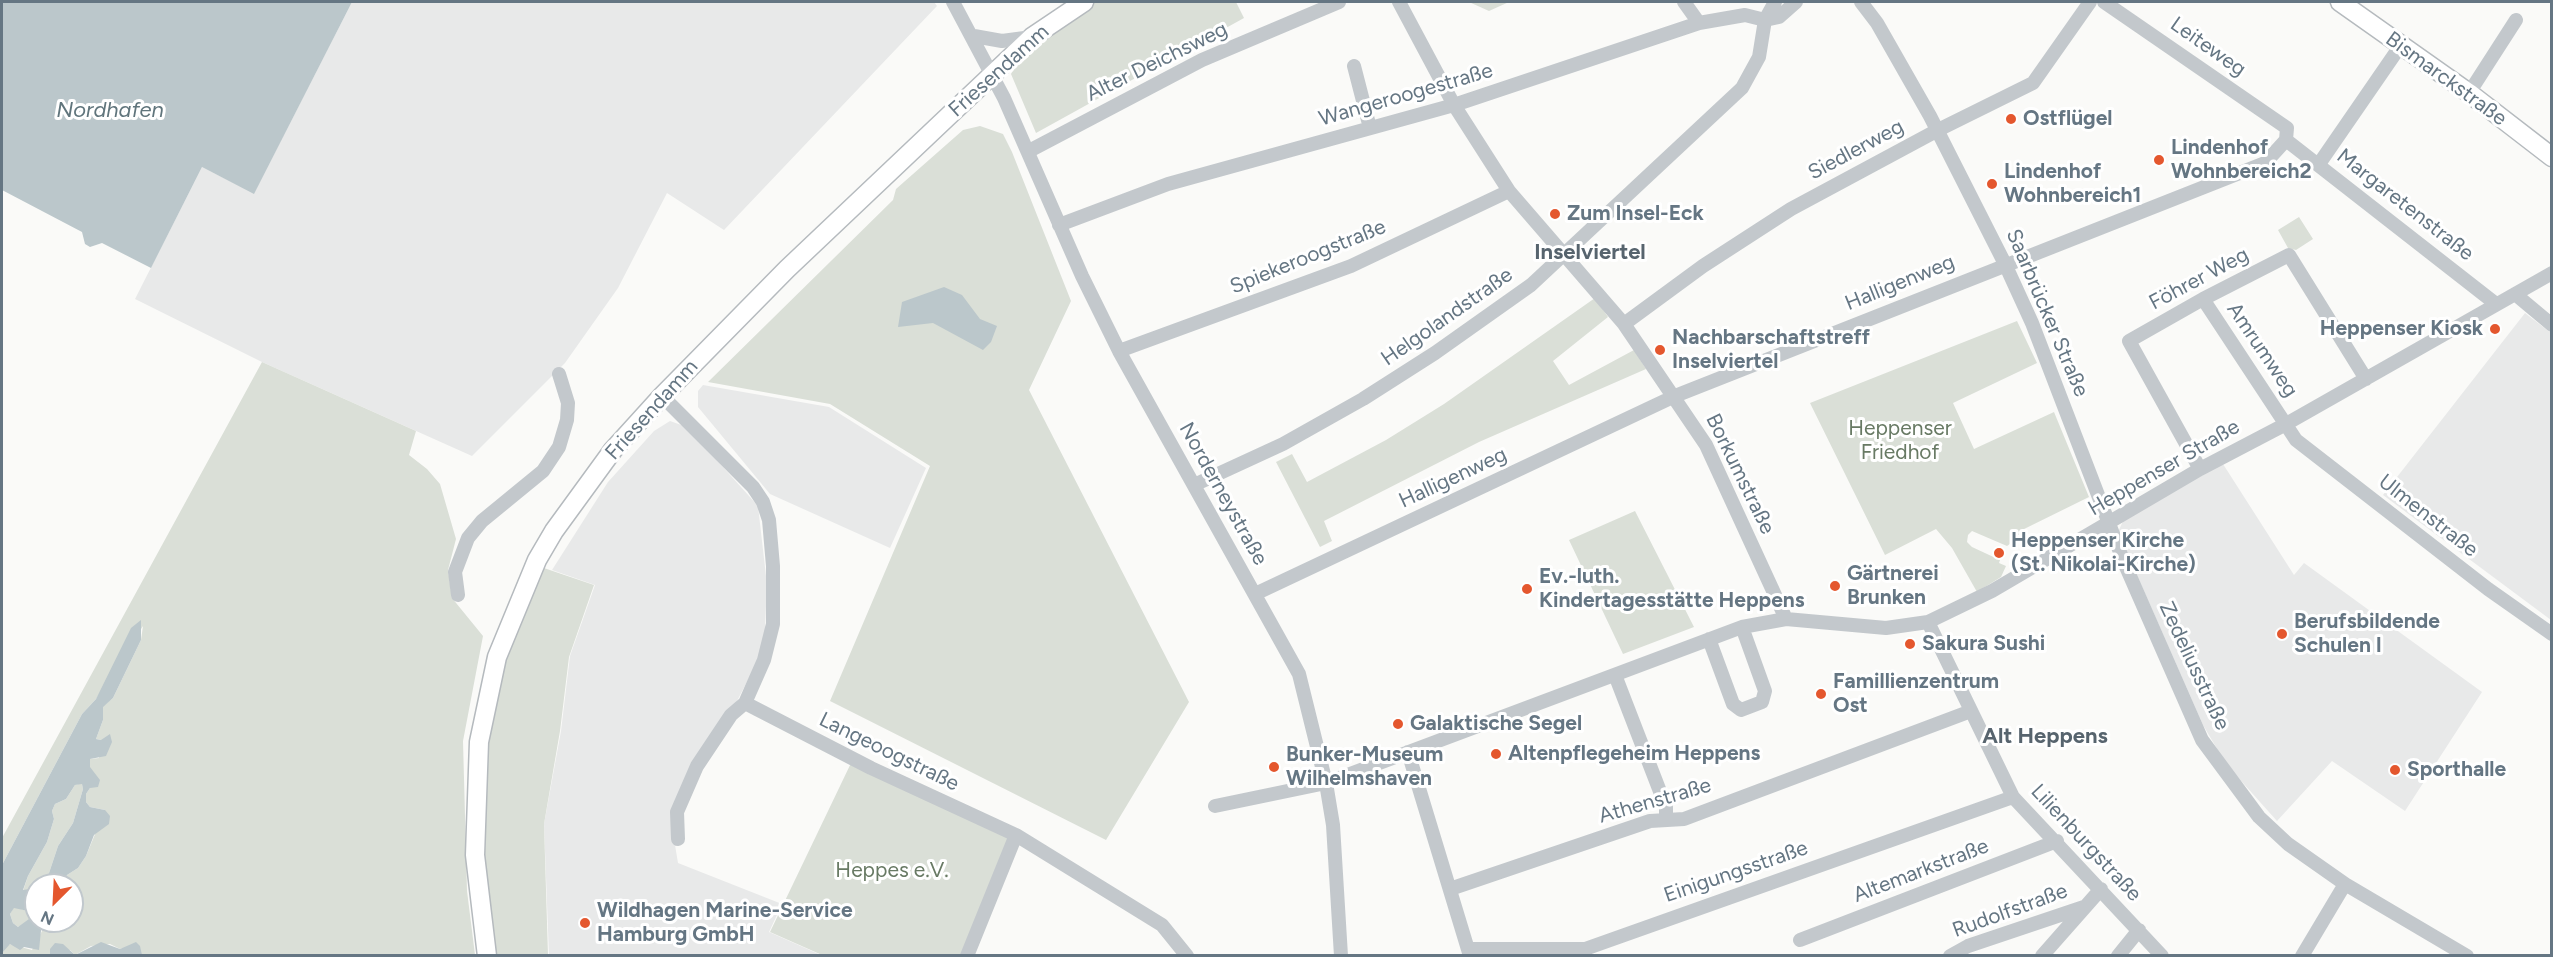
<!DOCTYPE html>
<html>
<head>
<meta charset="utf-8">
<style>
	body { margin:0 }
	#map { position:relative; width:2553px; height:957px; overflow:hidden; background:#fafaf8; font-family:Figtree,sans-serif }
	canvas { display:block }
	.frame { position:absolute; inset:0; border:3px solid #657683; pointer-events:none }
	.north { position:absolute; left:24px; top:873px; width:60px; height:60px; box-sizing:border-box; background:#fff; border:2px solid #c1c8cd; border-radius:50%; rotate:204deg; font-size:16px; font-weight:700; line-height:24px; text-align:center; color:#657683 }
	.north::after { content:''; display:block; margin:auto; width:21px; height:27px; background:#e4572e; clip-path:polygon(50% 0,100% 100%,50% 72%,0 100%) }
</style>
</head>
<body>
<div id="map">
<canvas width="2553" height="957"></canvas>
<div class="frame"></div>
<div class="north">N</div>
</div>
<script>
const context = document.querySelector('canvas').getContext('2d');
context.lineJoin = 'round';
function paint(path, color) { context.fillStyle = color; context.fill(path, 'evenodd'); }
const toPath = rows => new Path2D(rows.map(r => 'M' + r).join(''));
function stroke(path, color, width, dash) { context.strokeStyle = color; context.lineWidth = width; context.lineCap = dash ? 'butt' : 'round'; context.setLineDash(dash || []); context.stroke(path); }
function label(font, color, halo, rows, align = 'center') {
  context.font = font + ' Figtree,sans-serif'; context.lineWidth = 6; context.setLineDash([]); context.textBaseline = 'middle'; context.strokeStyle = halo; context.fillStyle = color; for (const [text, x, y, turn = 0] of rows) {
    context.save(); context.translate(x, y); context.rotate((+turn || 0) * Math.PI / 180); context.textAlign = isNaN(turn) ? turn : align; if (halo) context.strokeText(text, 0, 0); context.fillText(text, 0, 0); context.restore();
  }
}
const built = toPath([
	[352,2,934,2,937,6,724,230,667,193,618,288,565,363,472,456,262,362,135,299,202,167,254,193],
	[2525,313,2551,333,2551,620,2383,495],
	[703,385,829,407,926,468,890,548,770,494,698,407,698,391],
	[670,421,687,427,758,506,767,585,764,649,737,701,710,739,674,839,678,863,782,904,769,932,821,955,549,956,544,824,561,731,570,656,595,585,552,570,608,482,654,431],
	[2223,464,2294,575,2304,563,2482,692,2405,811,2332,761,2277,821,2226,764,2203,725,2118,532,2125,517]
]);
const green = toPath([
	[1088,2,1236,2,1244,18,1036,133,1011,74,1023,51],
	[1469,2,1509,2,1489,11],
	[980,126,1003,134,1012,152,1071,301,1029,390,1189,702,1106,840,830,701,930,466,830,404,708,382,893,200,896,189,963,130],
	[2299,217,2313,239,2296,250,2288,248,2278,230],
	[1595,298,1608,317,1553,361,1569,385,1634,350,1646,369,1479,442,1324,521,1332,541,1320,547,1276,462,1292,454,1307,482,1386,440,1444,404],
	[2017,321,2037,363,1953,403,1974,449,2054,412,2089,497,2018,532,2020,537,2007,546,1972,531,1968,535,1967,542,1972,547,2000,560,1999,563,2006,566,2001,577,1977,592,1952,548,1936,529,1885,555,1810,403],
	[262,362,416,431,409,455,427,469,440,484,456,539,448,570,452,598,483,636,463,741,467,891,475,955,142,956,128,947,120,949,110,944,91,946,75,955,70,950,50,949,50,955,2,955,3,948,10,944,32,950,42,931,42,921,72,921,72,885,63,885,67,875,78,868,86,856,105,810,90,807,86,802,86,794,90,788,90,759,99,758,101,740,96,739,103,720,103,706,113,698,141,640,143,626,96,699,82,714,2,865,2,838],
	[1635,511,1694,627,1623,654,1569,540],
	[538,566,594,585,569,657,560,731,544,824,548,955,491,956,480,855,483,743,501,658],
	[852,761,1012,836,963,955,822,955,770,932],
	[82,783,83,789,73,823,58,846,49,873,42,883,36,885,33,890,23,891,28,876,47,842,54,819,52,811,55,804,66,799,75,785],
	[14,907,28,911,35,919,34,921,18,927,13,923,10,914]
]);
const water = toPath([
	[2,2,352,2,254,194,202,167,151,268,102,243,90,247,85,244,82,232,2,190],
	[944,287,962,295,980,319,997,326,991,342,983,350,933,323,898,327,902,302],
	[141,620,141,640,113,698,103,707,103,720,96,739,101,740,110,734,112,742,106,756,90,759,90,767,100,780,98,787,90,788,86,794,86,802,90,807,105,810,110,816,109,824,94,835,86,856,78,868,67,875,63,885,40,885,49,873,58,846,73,823,83,789,82,784,75,785,66,799,55,804,52,811,54,819,47,842,28,876,23,890,36,888,36,921,42,921,39,950,24,947,20,950,10,944,2,953,2,865,82,714,96,699,131,628],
	[14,908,28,911,34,921,29,919,18,927,13,923,10,914],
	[101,942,120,949,136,942,140,946,142,955,50,955,50,949,55,943,63,944,75,955]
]);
const minor = toPath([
	[953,2,1004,98,1082,276,1119,351,1299,674,1326,783,1333,825,1341,956],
	[1399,2,1454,105,1509,191,1624,324,1706,445,1786,619],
	[1684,2,1699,23],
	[1861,2,1877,23,1930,116,2005,264,2032,323,2123,560,2202,740,2259,817,2288,844,2345,884,2467,956],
	[974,36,1002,41,1032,37],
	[1354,66,1370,128],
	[2469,93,2516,20],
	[2286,140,2496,304],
	[1029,151,1202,60,1339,2],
	[2319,164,2401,45],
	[1059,225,1168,184,1454,105,1699,23,1745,15,1765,20,1779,17,1796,2],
	[2515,294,2552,325],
	[2203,299,2296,440,2488,589,2552,634],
	[1624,324,1703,266,1791,209,1938,130,2033,83,2090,2],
	[1119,351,1351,266,1509,191],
	[662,396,753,487,763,502,769,520,773,566,773,624,764,660,745,703,871,768,1016,835,1162,925,1187,956],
	[2200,469,2129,341,2203,299,2289,255,2366,379],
	[1194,485,1283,444,1363,399,1435,353,1531,285,1742,88,1759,57,1765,20,1775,2],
	[1255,594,1675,396,2265,163,2286,140,2287,128,2104,2],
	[458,595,455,572,468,538,482,521,543,471,559,447,567,420,568,403,559,374],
	[1928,622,2013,797,2162,956],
	[1709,639,1733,704,1741,710,1762,702,1765,691,1742,627],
	[1615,675,1666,807,1666,819],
	[1408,752,1470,956],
	[1215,806,1326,783,1742,627,1786,619,1886,628,1928,622,1992,591,2200,469,2286,424,2552,273],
	[678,839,677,812,697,766,731,715,745,703],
	[1450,889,1650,821,1684,819,1971,711],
	[1800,940,2057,841],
	[1468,949,1585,949,2013,797],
	[967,956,1016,835],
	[1950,956,1968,946,2084,907],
	[2042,956,2101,889],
	[2118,956,2139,930],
	[2302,956,2345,884]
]);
const major = toPath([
	[2340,2,2469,93,2552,157],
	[487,956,475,855,479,742,497,657,537,560,554,531,613,450,662,396,787,269,1032,37,1084,2]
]);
const markers = [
	[2011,119,6,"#e4572e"],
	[2159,160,6,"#e4572e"],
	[1992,184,6,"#e4572e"],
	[1555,214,6,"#e4572e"],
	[2495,329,6,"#e4572e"],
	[1660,350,6,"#e4572e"],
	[1999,553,6,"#e4572e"],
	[1835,586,6,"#e4572e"],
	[1527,589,6,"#e4572e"],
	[2282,634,6,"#e4572e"],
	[1910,644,6,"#e4572e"],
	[1821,694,6,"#e4572e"],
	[1398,724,6,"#e4572e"],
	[1496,754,6,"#e4572e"],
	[1274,767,6,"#e4572e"],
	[2395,770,6,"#e4572e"],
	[585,923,6,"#e4572e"]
];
const streetNames = [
	["Leiteweg",2208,47,35],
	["Alter Deichsweg",1157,62,-26],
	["Friesendamm",999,71,-42],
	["Bismarckstraße",2446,79,36],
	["Wangeroogestraße",1406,95,-16],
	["Siedlerweg",1856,150,-28],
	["Margaretenstraße",2405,205,38],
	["Spiekeroogstraße",1308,257,-22],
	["Föhrer Weg",2199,279,-28],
	["Halligenweg",1900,283,-22],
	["Saarbrücker Straße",2047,313,67],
	["Helgolandstraße",1447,317,-35],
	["Amrumweg",2262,350,56],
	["Friesendamm",652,410,-48],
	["Heppenser Straße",2164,468,-30],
	["Borkumstraße",1740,474,64],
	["Halligenweg",1453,478,-25],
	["Norderneystraße",1223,494,61],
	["Ulmenstraße",2428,516,38],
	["Zedeliusstraße",2194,666,65],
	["Langeoogstraße",889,752,26],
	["Athenstraße",1655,801,-16],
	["Lilienburgstraße",2086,843,47],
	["Altemarkstraße",1921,871,-21],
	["Einigungsstraße",1736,872,-19],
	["Rudolfstraße",2010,911,-20]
];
const poiNames = [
	["Ostflügel",2023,119],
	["Lindenhof",2171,148],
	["Wohnbereich2",2171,172],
	["Lindenhof",2004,172],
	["Wohnbereich1",2004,196],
	["Zum Insel-Eck",1567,214],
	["Heppenser Kiosk",2483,329,"right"],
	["Nachbarschaftstreff",1672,338],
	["Inselviertel",1672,362],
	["Heppenser Kirche",2011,541],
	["(St. Nikolai-Kirche)",2011,565],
	["Gärtnerei",1847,574],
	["Brunken",1847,598],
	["Ev.-luth.",1539,577],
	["Kindertagesstätte Heppens",1539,601],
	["Berufsbildende",2294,622],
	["Schulen I",2294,646],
	["Sakura Sushi",1922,644],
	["Famillienzentrum",1833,682],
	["Ost",1833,706],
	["Galaktische Segel",1410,724],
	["Altenpflegeheim Heppens",1508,754],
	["Bunker-Museum",1286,755],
	["Wilhelmshaven",1286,779],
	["Sporthalle",2407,770],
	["Wildhagen Marine-Service",597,911],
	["Hamburg GmbH",597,935]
];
const parkNames = [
	["Heppenser",1900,429],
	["Friedhof",1900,453],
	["Heppes e.V.",892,871]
];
const waterNames = [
	["Nordhafen",110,111]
];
const neighbourhoodNames = [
	["Inselviertel",1590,253],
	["Alt Heppens",2045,737]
];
paint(built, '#e8e9e9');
paint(green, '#dadfd7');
paint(water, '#bbc7cb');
stroke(major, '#b5babe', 21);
stroke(minor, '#c3c8cc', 14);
stroke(major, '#fff', 18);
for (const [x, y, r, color] of markers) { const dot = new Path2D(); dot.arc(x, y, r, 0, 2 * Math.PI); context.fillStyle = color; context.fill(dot); stroke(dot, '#fff', 2); }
label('21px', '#657683', '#fff', streetNames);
label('bold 21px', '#657683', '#fff', poiNames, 'left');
label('21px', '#687a64', '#fff', parkNames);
label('italic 22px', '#60757c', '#fff', waterNames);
label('bold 22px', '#57646e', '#fff', neighbourhoodNames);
</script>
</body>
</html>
